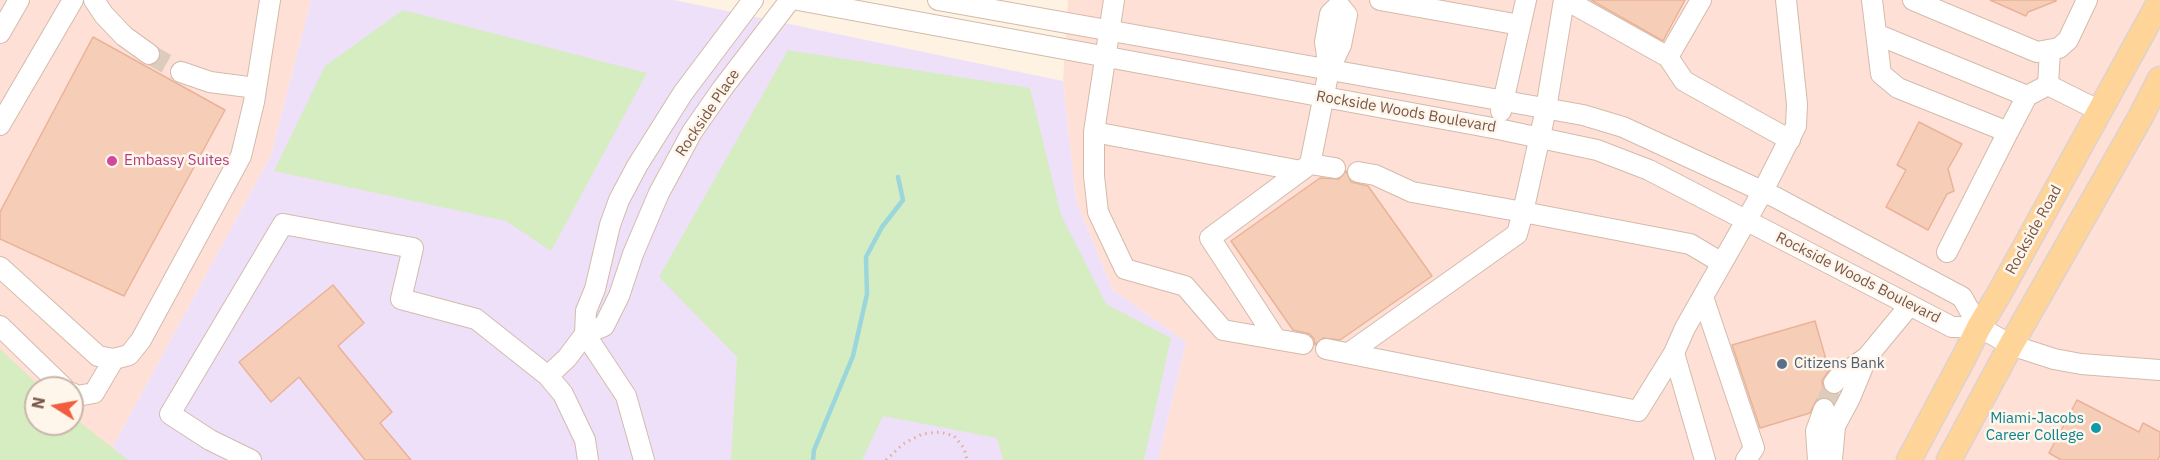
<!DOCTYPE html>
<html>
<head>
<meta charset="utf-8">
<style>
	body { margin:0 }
	#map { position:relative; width:2160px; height:460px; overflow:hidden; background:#fef2e3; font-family:"IBM Plex Sans",sans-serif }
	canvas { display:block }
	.north { position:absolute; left:24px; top:376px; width:60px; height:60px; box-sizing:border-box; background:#fff6eb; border:2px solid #c9b6a9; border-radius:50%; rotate:281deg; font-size:16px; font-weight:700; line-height:24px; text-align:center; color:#795647 }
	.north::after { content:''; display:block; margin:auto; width:21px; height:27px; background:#f35c3e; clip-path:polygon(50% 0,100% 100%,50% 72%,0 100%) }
</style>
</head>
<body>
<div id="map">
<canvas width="2160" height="460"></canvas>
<div class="north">N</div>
</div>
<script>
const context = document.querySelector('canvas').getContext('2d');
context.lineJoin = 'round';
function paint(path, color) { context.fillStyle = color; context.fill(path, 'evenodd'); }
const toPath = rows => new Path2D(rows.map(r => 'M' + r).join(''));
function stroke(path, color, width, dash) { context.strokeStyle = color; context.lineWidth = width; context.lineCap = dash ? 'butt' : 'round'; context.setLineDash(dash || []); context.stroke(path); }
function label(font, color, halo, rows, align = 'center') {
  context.font = font + ' "IBM Plex Sans",sans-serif'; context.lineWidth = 5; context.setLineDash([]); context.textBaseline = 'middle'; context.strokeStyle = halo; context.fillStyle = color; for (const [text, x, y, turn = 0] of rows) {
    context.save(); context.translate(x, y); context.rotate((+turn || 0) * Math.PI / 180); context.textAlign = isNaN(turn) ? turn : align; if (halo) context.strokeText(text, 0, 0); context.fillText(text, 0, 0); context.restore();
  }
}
const commercial = toPath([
	[0,0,311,0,271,155,111,450,0,460],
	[36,388,72,388,72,424,36,424],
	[1068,0,2160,0,2160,460,1158,460,1186,342,1113,290,1076,201,1063,81]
]);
const education = toPath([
	[311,0,674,0,1063,81,1076,201,1113,290,1186,342,1158,460,126,460,111,450,271,155]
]);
const green = toPath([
	[403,10,647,73,551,251,506,221,274,171,325,66],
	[788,50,1030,88,1061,215,1106,304,1171,338,1144,460,1003,460,997,438,883,416,862,460,731,460,737,357,659,277],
	[0,349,42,388,36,388,36,424,72,424,72,416,128,460,0,460]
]);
const stream = toPath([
	[813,460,814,450,853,356,867,294,866,257,882,227,903,200,898,177]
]);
const building = toPath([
	[1591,0,1685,0,1663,41,1591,0],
	[1990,0,2056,0,2056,1,2028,12,2026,16,1990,0],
	[93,37,225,110,124,296,0,239,0,212,93,37],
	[1919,122,1962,144,1948,169,1954,191,1947,194,1928,230,1886,207,1906,170,1897,165,1919,122],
	[1346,171,1351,182,1368,186,1432,276,1340,340,1323,338,1315,345,1314,339,1310,334,1293,330,1231,241,1320,178,1339,179,1346,171],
	[333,285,364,323,338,346,392,412,380,423,411,460,365,460,299,377,271,402,239,362,333,285],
	[1815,321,1829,370,1822,381,1823,387,1827,393,1837,396,1834,403,1828,398,1817,399,1810,413,1760,428,1732,345,1815,321],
	[2077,400,2139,432,2143,423,2160,432,2160,455,2158,460,2061,460,2049,453,2077,400]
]);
const minorTunnel = toPath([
	[149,54,181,72],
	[1824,409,1834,383]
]);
const path = toPath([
	[886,460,903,444,922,434,940,432,954,436,964,448,967,460]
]);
const minor = toPath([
	[94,0,104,15,124,36,149,54],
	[798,0,1498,129,1597,150,1649,170,1952,327,1979,327,2011,345,2054,359,2081,364,2160,370],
	[938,0,1583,115,1623,127,1775,197,1962,297,1979,327],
	[1114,0,1094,132,1301,171],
	[1380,0,1520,25],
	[1566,0,1668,57,1684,81,1790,140],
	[1872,0,1881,74,1898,88,2008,132,2027,96,2048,85,2100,111],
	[1913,0,2037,52,2059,48,2068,40,2087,0],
	[0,33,19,0],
	[1876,34,2027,96],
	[1668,57,1701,0],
	[181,72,210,82,256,88],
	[2048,85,2050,50],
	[1501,111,1526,0],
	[0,125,73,0],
	[1094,132,1094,176,1098,212,1125,269,1185,286,1223,330,1303,344],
	[1310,164,1335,168],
	[1358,172,1375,175,1412,192,1523,212,1546,109,1564,0],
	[1947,252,2008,132],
	[0,267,98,356,114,359,129,355,141,340,241,156,254,102,270,0],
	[1703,297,1754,448,1746,460],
	[0,326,64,388],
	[1276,339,1210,238,1310,164,1329,70,1341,45,1347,15,1339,5,1330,14,1325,42,1329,70],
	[1326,349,1638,411,1674,353,1685,328,1763,191,1796,126,1797,104,1786,0],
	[1349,353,1517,234,1523,212,1690,244,1722,263],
	[1674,353,1705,460],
	[548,376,567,358,585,334,604,326,619,296,633,254,659,193,692,132,722,89,790,0],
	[1834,383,1838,378,1867,357],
	[72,393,77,396,94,393,114,359],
	[251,460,210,440,170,414,283,224,413,248,401,299,476,319,548,376,563,394,585,440,588,460],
	[644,460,626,396,585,334,586,311,595,289,610,225,619,200,637,166,683,93,753,0],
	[1818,460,1816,431,1824,409],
	[1832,460,1835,426,1850,398,1867,357,1910,305]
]);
const major = toPath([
	[1909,460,1963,359,1979,327,1999,294,2160,1],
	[1949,460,2011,345,2140,118,2160,79]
]);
const markers = [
	[112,161,6,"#d1479c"],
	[1782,364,6,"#5c6f8a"],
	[2096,428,6,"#0f9aa8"]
];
const streetNames = [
	["Rockside Woods Boulevard",1406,112,10],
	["Rockside Place",708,113,-56],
	["Rockside Road",2034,230,-61],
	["Rockside Woods Boulevard",1858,278,27]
];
const hotelNames = [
	["Embassy Suites",124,161]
];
const serviceNames = [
	["Citizens Bank",1794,364]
];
const cultureNames = [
	["Miami-Jacobs",2084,419],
	["Career College",2084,436]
];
paint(commercial, '#ffe0d6');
paint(education, '#efe0fa');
paint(green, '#d5edc0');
stroke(stream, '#9bd6dc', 4.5);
paint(building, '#f6ceb8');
stroke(building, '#eab297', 1.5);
stroke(minorTunnel, '#ddcbbc', 20, [20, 10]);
stroke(minor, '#d3bbab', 22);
stroke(major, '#dcd3cf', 27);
stroke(path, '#dbb19b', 3, [1.5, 4.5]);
stroke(minor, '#fff', 20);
stroke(major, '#ffd499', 24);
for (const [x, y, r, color] of markers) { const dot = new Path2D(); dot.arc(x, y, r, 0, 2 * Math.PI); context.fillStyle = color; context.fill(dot); stroke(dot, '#fff6eb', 2); }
label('15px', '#795647', '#fff6eb', streetNames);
label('15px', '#b23c85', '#fff6eb', hotelNames, 'left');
label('15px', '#4e5e75', '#fff6eb', serviceNames, 'left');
label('15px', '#0d838f', '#fff6eb', cultureNames, 'right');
</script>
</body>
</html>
